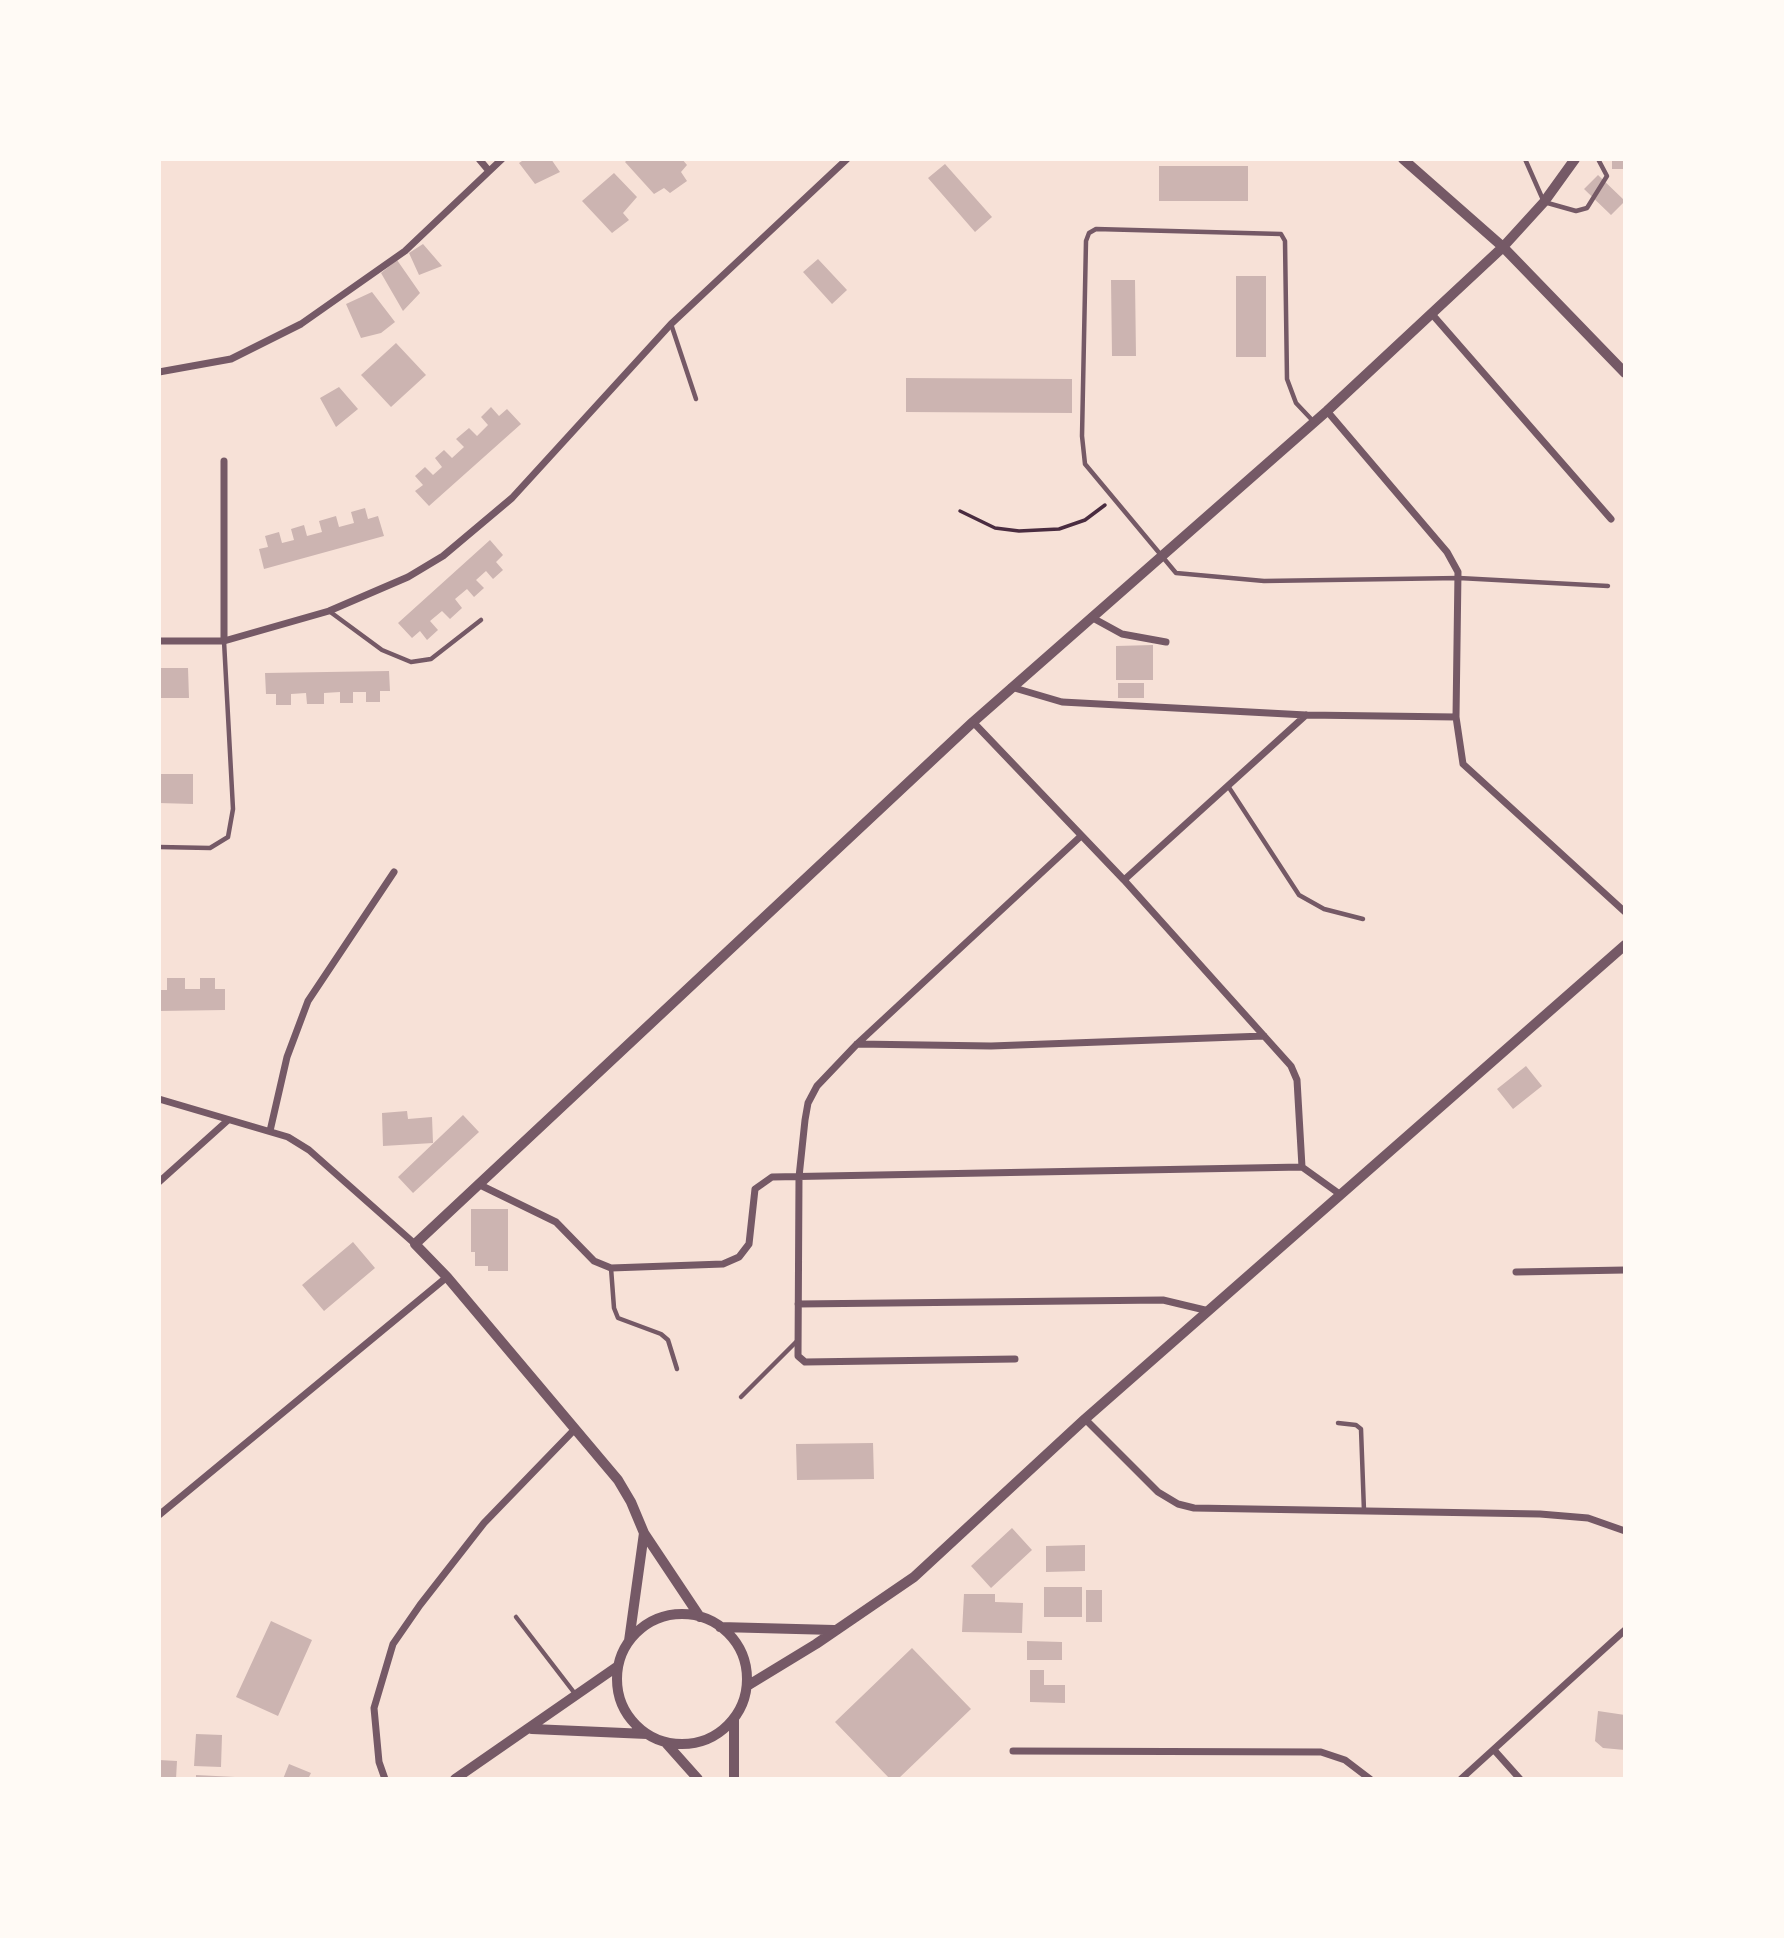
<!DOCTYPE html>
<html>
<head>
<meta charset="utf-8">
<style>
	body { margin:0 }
	#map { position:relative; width:1784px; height:1938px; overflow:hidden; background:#f7e1d7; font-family:"Archivo Narrow",sans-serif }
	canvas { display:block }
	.frame { position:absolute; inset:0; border:161px solid #fffaf5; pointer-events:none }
</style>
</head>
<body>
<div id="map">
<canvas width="1784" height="1938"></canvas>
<div class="frame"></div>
</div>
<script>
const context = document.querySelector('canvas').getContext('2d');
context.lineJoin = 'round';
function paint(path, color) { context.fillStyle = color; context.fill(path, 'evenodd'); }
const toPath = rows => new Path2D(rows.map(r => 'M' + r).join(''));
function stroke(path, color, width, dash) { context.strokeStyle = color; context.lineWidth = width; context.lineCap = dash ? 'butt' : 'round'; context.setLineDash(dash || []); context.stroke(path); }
const building = toPath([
	[525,159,551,159,560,172,535,184,519,163],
	[628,159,682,159,687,165,681,172,687,181,670,193,664,188,654,194,625,162],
	[1612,159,1625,159,1625,169,1612,169],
	[945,164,992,217,975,232,928,178],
	[1159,166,1248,166,1248,201,1159,201],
	[614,173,637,197,623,213,629,220,612,233,582,201],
	[1598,175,1625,201,1611,215,1584,189],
	[423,244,442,266,419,275,409,253],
	[818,259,847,290,832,304,803,272],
	[397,260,420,293,403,311,381,273],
	[1236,276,1266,276,1266,357,1236,357],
	[1111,280,1135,280,1136,356,1112,356],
	[372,292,395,322,381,333,361,338,346,304],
	[396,343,426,375,391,407,361,375],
	[906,378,1072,379,1072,413,906,412],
	[339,387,358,409,336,427,320,398],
	[491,407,499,416,507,409,521,424,429,506,415,491,423,485,415,476,425,467,433,475,442,467,435,458,444,450,452,458,464,447,456,439,469,428,477,436,488,425,481,417],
	[365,508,368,519,378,516,384,536,264,569,259,549,268,547,265,536,279,532,282,543,294,540,291,529,304,525,307,536,322,532,319,521,336,516,339,527,354,523,351,512],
	[490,540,503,555,496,562,503,570,493,579,486,571,476,580,484,588,474,597,467,589,455,599,462,608,450,619,442,611,430,621,438,630,427,640,420,631,412,638,398,623],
	[1153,645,1153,680,1116,680,1116,646],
	[159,668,188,668,189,698,159,698],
	[389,671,390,691,380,691,380,702,366,702,366,692,353,692,353,703,340,703,340,692,324,693,324,704,307,704,306,693,291,694,291,705,276,705,276,694,266,694,265,673],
	[1118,683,1144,683,1144,698,1118,698],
	[159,774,193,774,193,804,159,803],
	[167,978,185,978,185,989,200,989,200,978,215,978,215,989,225,989,225,1010,159,1011,159,990,167,990],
	[1526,1066,1542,1086,1513,1109,1497,1089],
	[407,1111,408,1119,432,1117,433,1143,383,1146,382,1113],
	[463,1115,479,1132,413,1193,398,1177],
	[471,1209,508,1209,508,1271,488,1271,488,1266,475,1266,475,1252,471,1252],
	[353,1242,375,1268,324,1311,302,1285],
	[873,1443,874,1479,797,1480,796,1444],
	[1012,1528,1032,1550,991,1588,971,1566],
	[1085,1545,1085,1571,1046,1572,1046,1546],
	[1044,1587,1082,1587,1082,1617,1044,1617],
	[1086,1590,1102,1590,1102,1622,1086,1622],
	[964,1594,995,1594,995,1602,1023,1603,1022,1633,962,1632],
	[271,1621,312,1640,278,1716,236,1697],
	[1027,1641,1062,1642,1062,1660,1027,1660],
	[912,1648,971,1709,898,1779,890,1779,835,1722],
	[1030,1670,1044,1670,1044,1685,1065,1685,1065,1703,1030,1702],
	[1598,1711,1625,1715,1625,1750,1603,1748,1595,1741],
	[196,1734,222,1735,221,1767,194,1766],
	[159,1760,177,1761,176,1779,159,1779],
	[289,1764,311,1773,308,1779,283,1779],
	[196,1775,235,1777,235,1779,196,1779]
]);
const path = toPath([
	[960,511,995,528,1019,531,1059,529,1085,520,1105,505]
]);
const service = toPath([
	[1525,159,1544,202,1576,211,1587,208,1607,176,1598,159],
	[671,324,696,399],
	[1313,421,1296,403,1287,379,1285,241,1281,234,1096,229,1089,233,1086,241,1082,436,1085,464,1176,573,1264,581,1459,578,1608,586],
	[329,611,382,650,411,662,431,659,481,620],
	[1228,786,1299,895,1324,909,1363,919],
	[159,847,210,848,228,837,233,809,224,641],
	[611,1268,614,1308,618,1318,661,1334,668,1340,677,1369],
	[741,1397,797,1341],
	[1338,1423,1356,1425,1361,1429,1364,1511],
	[516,1617,576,1695]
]);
const minor = toPath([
	[479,159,489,171],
	[1431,313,1611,519],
	[159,372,231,359,301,324,405,251,502,159],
	[1327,411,1447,552,1458,572,1456,717,1463,764,1625,912],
	[224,461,224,641],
	[1091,617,1122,634,1166,642],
	[159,641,224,641,329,611,408,577,443,556,512,498,671,324,847,159],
	[1011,687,1062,702,1306,715,1456,717],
	[973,722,1124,880,1291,1066,1297,1080,1302,1167,1341,1195],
	[1124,880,1306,715],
	[857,1044,991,1046,1264,1036],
	[159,1099,288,1137,309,1150,415,1244],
	[270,1131,287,1057,308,1001,394,872],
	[159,1182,227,1121],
	[478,1184,556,1222,594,1261,611,1268,723,1264,739,1257,749,1244,755,1189,772,1177,1302,1167],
	[1516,1272,1625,1270],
	[798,1304,1163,1300,1209,1311],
	[1015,1359,805,1362,798,1356,799,1177,805,1120,808,1103,817,1086,857,1044,1081,836],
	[1085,1419,1158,1492,1178,1504,1194,1508,1540,1514,1588,1518,1625,1531],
	[159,1515,447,1277],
	[1013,1751,1321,1752,1345,1760,1370,1779],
	[1495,1751,1520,1779],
	[385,1779,379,1762,374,1708,393,1644,420,1605,484,1523,575,1429],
	[1461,1779,1625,1630]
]);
const tertiary = toPath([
	[1403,159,1503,247,1625,373],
	'617 1679a65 65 0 1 1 130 0a65 65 0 1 1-130 0Z',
	[700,1617,644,1533,631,1502,618,1480,447,1277,415,1244,973,722,1327,411,1503,247,1544,202,1575,159],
	[720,1627,834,1630],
	[629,1641,644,1533],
	[747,1686,816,1644,914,1577,1085,1419,1625,945],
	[532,1729,647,1734],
	[665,1742,698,1779],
	[455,1779,618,1666],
	[734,1779,734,1718]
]);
paint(building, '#ccb4b1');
stroke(path, '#4a2c40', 3.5);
stroke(service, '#755966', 4.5);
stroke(minor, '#755966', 7);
stroke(tertiary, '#755966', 10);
</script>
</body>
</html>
